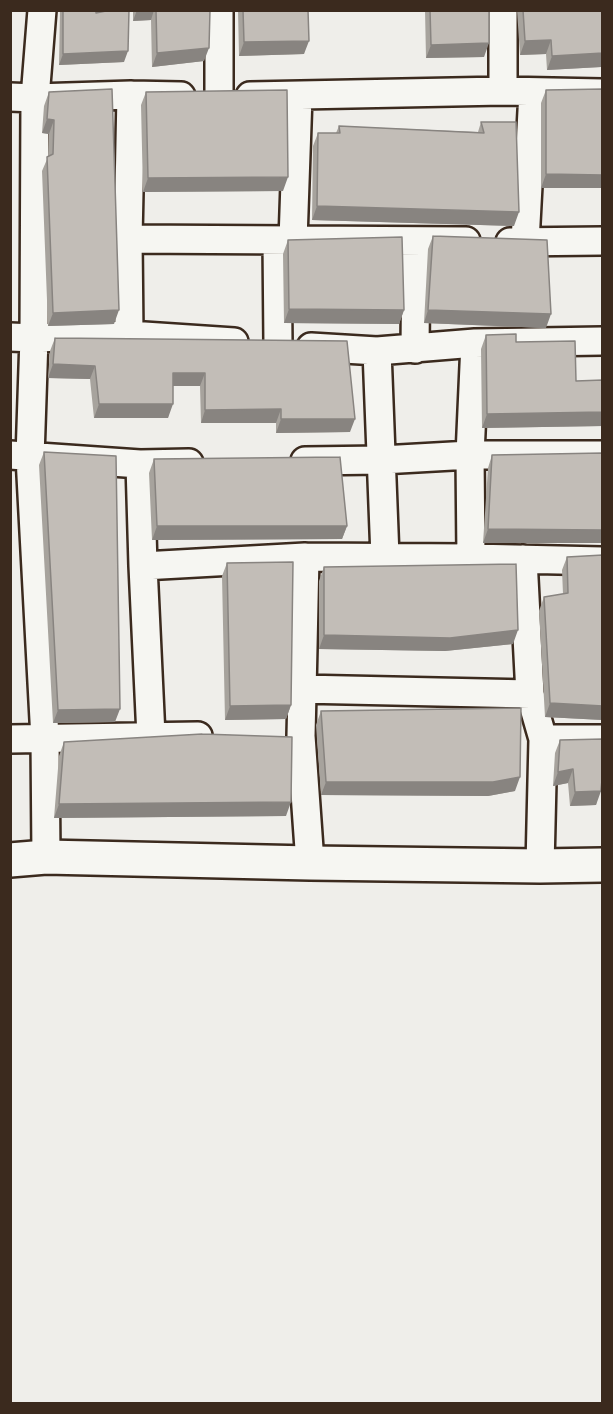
<!DOCTYPE html>
<html>
<head>
<meta charset="utf-8">
<style>
	body { margin:0 }
	#map { position:relative; width:613px; height:1414px; overflow:hidden; background:#efeeea; font-family:Delius,sans-serif }
	canvas { display:block }
	.frame { position:absolute; inset:0; border:12px solid #3b2a1e; pointer-events:none }
</style>
</head>
<body>
<div id="map">
<canvas width="613" height="1414"></canvas>
<div class="frame"></div>
</div>
<script>
const context = document.querySelector('canvas').getContext('2d');
context.lineJoin = 'round';
const toPath = rows => new Path2D(rows.map(r => 'M' + r).join(''));
function stroke(path, color, width, dash) { context.strokeStyle = color; context.lineWidth = width; context.lineCap = dash ? 'butt' : 'round'; context.setLineDash(dash || []); context.stroke(path); }
function paint(path, color) { context.fillStyle = color; context.fill(path, 'evenodd'); }
const minor = toPath([
	[42,10,35,98,34,338,30,457,45,739,46,857],
	[219,10,219,96],
	[503,91,503,10],
	[250,96,503,91,602,93],
	[10,97,35,98,131,95,181,96],
	[128,239,466,241],
	[277,240,278,345],
	[293,240,298,96],
	[510,242,602,241],
	[525,242,533,92],
	[129,335,128,239,131,95],
	[10,337,34,338,129,335,234,342],
	[311,347,377,351,475,343,602,341],
	[415,349,416,241],
	[377,351,385,557],
	[10,455,140,464,189,463],
	[305,461,382,460,470,455,602,455],
	[140,464,143,566,151,736],
	[305,557,301,736,310,863],
	[471,558,470,455,475,343],
	[523,559,530,694,543,739,540,866],
	[143,566,305,557,471,558,602,561],
	[301,689,530,694],
	[10,739,198,736],
	[543,739,602,739]
]);
const tertiary = toPath([
	[10,860,46,857,310,863,540,866,602,865]
]);
const wall = toPath([
	[60,10,96,10,96,13,124,62,59,65],
	[133,10,210,10,204,61,152,67,151,20,133,21],
	[238,10,308,10,304,54,239,56],
	[425,10,489,10,484,57,426,58],
	[517,10,603,10,603,81,602,81,601,67,547,70,546,54,520,55],
	[603,89,603,188,541,188,541,103,546,90],
	[49,92,114,324,48,326,42,171,48,157,49,134,42,133,44,106],
	[146,92,283,191,143,192,141,105],
	[481,122,514,226,312,220,313,146,318,133,336,133,339,126,478,132],
	[433,236,546,328,424,323,428,249],
	[288,240,404,310,399,324,284,323,283,254],
	[486,335,516,342,576,381,602,380,603,353,603,426,482,428,481,349],
	[55,338,347,341,350,432,276,433,276,423,201,423,200,386,173,386,168,418,94,418,90,379,48,378,50,351],
	[44,452,115,722,53,723,39,465],
	[603,453,603,543,483,543,488,468,492,455],
	[154,459,347,526,342,539,152,540,149,473],
	[603,555,603,720,545,717,539,611,544,597,563,594,562,570,567,557],
	[227,563,291,705,286,719,225,720,222,576],
	[324,567,513,644,445,651,319,649,319,581],
	[321,711,515,791,488,796,321,795,316,725],
	[603,739,603,782,601,782,596,805,570,806,568,783,553,786,555,753,560,740],
	[64,742,286,816,54,818,59,756]
]);
const shadedWall = toPath([
	[137,10,154,10,151,20,133,21],
	[551,40,546,54,520,55,525,41],
	[309,41,304,54,239,56,244,42],
	[489,43,484,57,426,58,431,45],
	[209,48,204,61,152,67,157,53],
	[128,51,124,62,59,65,63,54],
	[603,53,603,63,601,67,547,70,552,56],
	[47,119,54,120,49,134,42,133],
	[546,174,603,175,603,188,541,188],
	[288,177,283,191,143,192,148,178],
	[317,206,519,212,514,226,312,220],
	[289,309,404,310,399,324,284,323],
	[119,310,114,324,48,326,53,313],
	[428,310,551,314,546,328,424,323],
	[53,364,95,366,90,379,48,378],
	[173,373,205,373,200,386,168,386],
	[99,404,173,404,168,418,94,418],
	[281,409,276,423,201,423,205,410],
	[603,412,603,426,482,428,487,414],
	[281,419,355,419,350,432,276,433],
	[157,526,347,526,342,539,152,540],
	[488,529,603,530,603,543,483,543],
	[518,630,513,644,445,651,319,649,324,635],
	[550,703,603,706,603,720,545,717],
	[291,705,286,719,225,720,230,706],
	[120,709,115,722,53,723,58,710],
	[573,769,568,783,553,786,558,772],
	[520,777,515,791,488,796,321,795,326,782],
	[601,791,596,805,570,806,575,792],
	[291,802,286,816,54,818,59,804]
]);
const building = toPath([
	[63,10,96,10,96,13,111,10,129,10,128,51,63,54,63,10],
	[156,10,210,10,209,48,157,53,156,10],
	[243,10,308,10,309,41,244,42,243,10],
	[430,10,489,10,489,43,431,45,430,10],
	[523,10,603,10,603,53,552,56,551,40,525,41,523,10],
	[112,89,119,310,53,313,47,157,53,154,54,120,47,119,49,92,112,89],
	[603,89,603,175,546,174,546,90,603,89],
	[287,90,288,177,148,178,146,92,287,90],
	[481,122,516,122,519,212,317,206,318,133,340,133,339,126,484,133,481,122],
	[433,236,547,240,551,314,428,310,433,236],
	[402,237,404,310,289,309,288,240,402,237],
	[516,334,516,342,575,341,576,381,603,380,603,412,487,414,486,335,516,334],
	[55,338,347,341,355,419,281,419,281,409,205,410,205,373,173,373,173,404,99,404,95,366,53,364,55,338],
	[44,452,116,456,120,709,58,710,44,452],
	[603,453,603,530,488,529,492,455,603,453],
	[340,457,347,526,157,526,154,459,340,457],
	[603,555,603,706,550,703,544,597,568,593,567,557,603,555],
	[293,562,291,705,230,706,227,563,293,562],
	[516,564,518,630,450,638,324,635,324,567,516,564],
	[521,708,520,777,493,782,326,782,321,711,521,708],
	[202,734,292,737,291,802,59,804,64,742,202,734],
	[603,739,603,768,601,791,575,792,573,769,558,772,560,740,603,739]
]);
stroke(minor, '#3b2a1e', 32);
stroke(tertiary, '#3b2a1e', 38);
stroke(minor, '#f6f6f2', 27);
stroke(tertiary, '#f6f6f2', 33);
paint(wall, '#a7a39d');
paint(shadedWall, '#888480');
paint(building, '#c2bdb7');
stroke(building, '#888480', 1.5);
</script>
</body>
</html>
